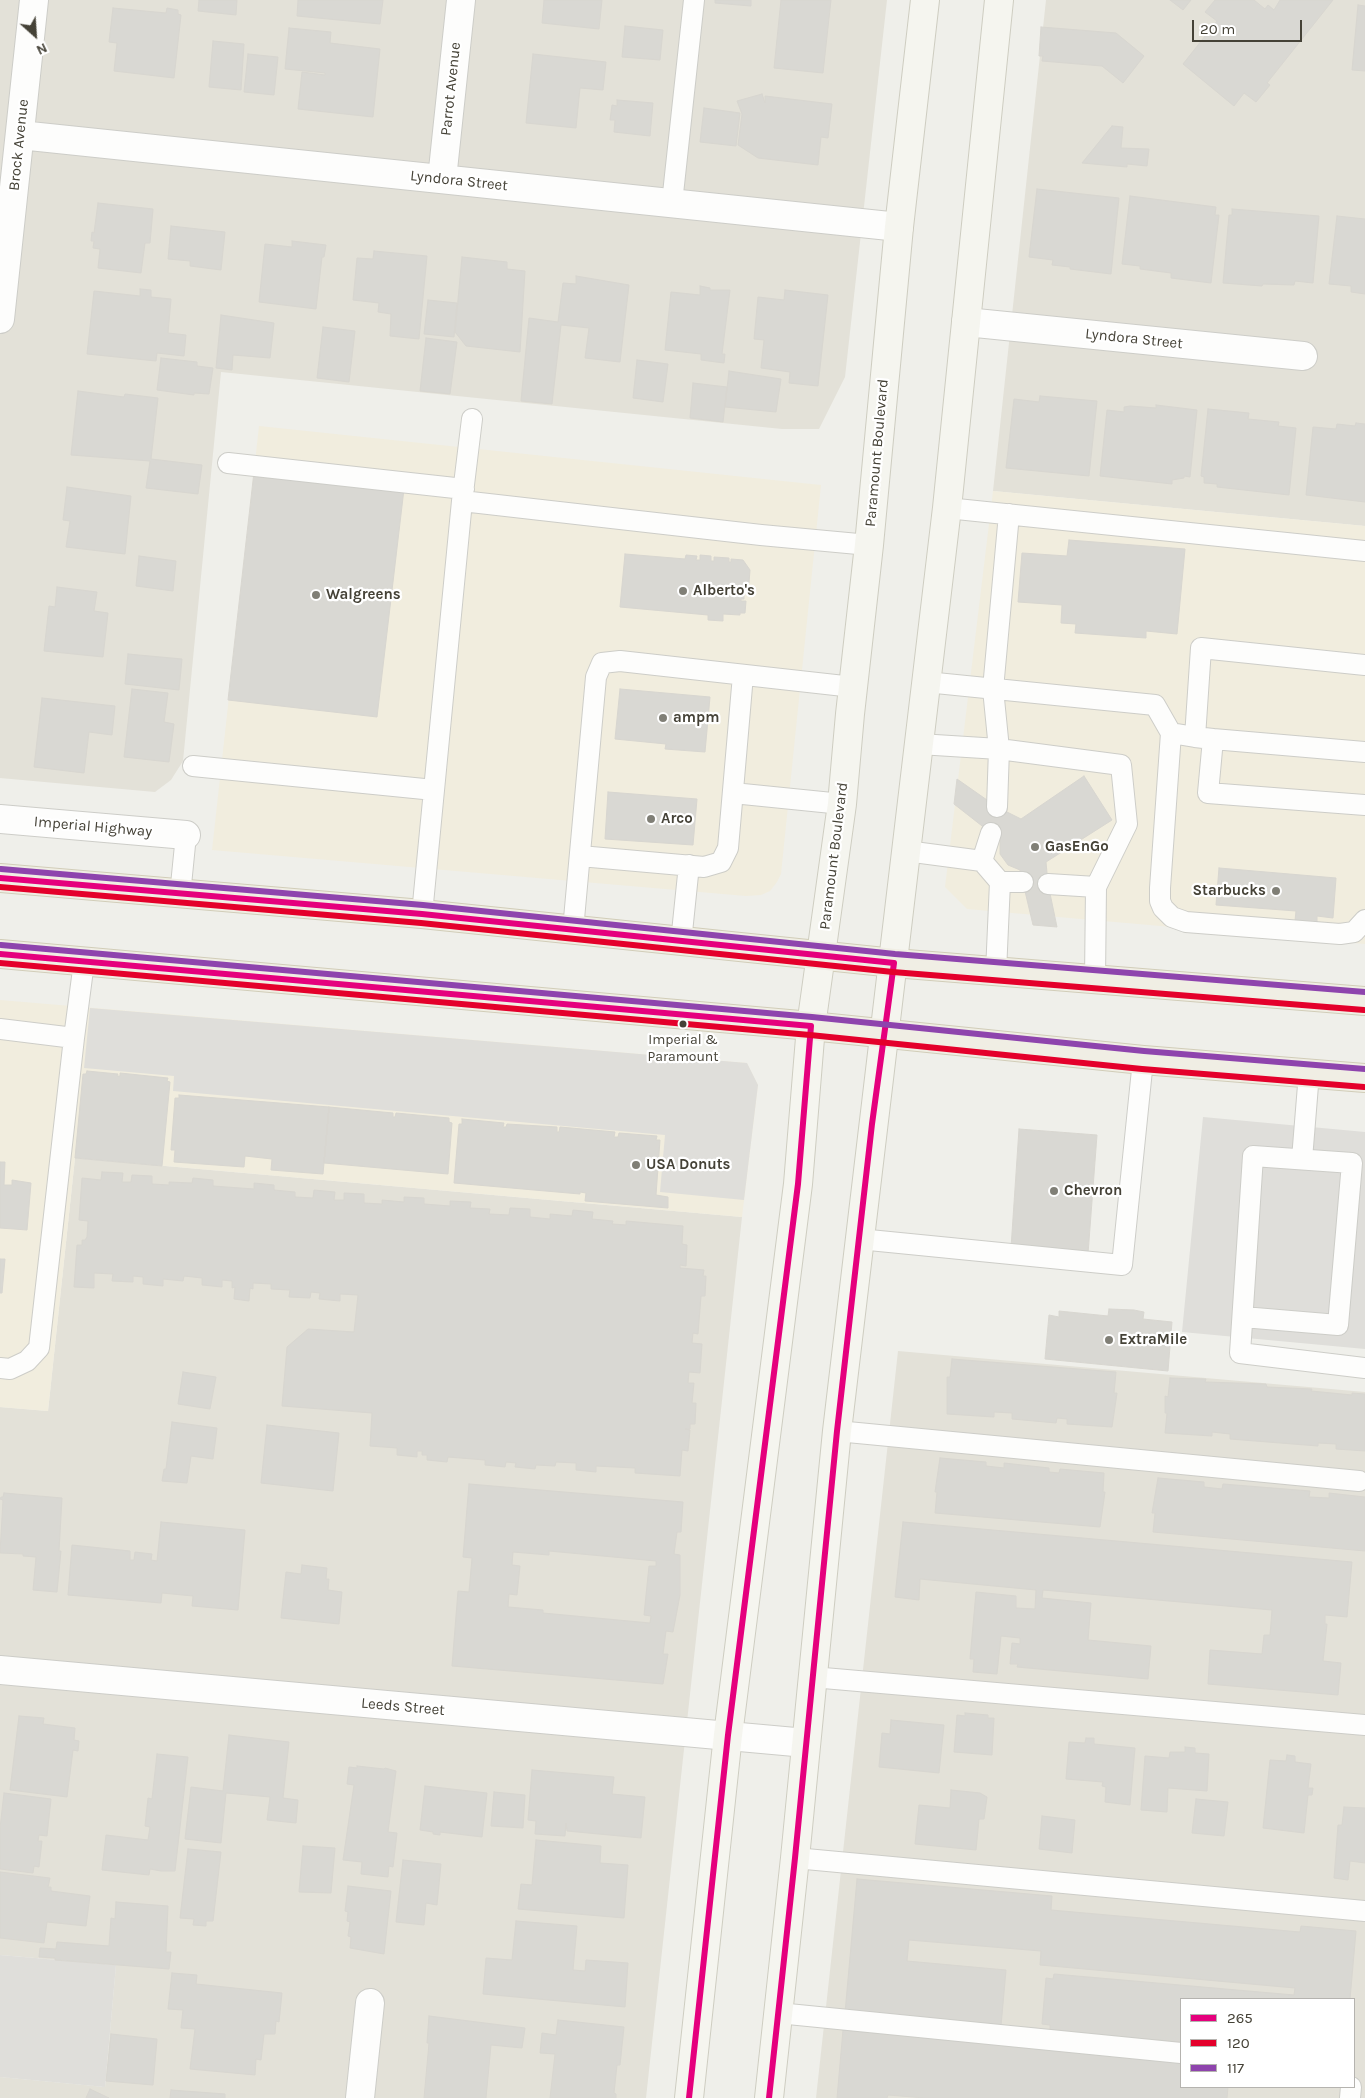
<!DOCTYPE html>
<html>
<head>
<meta charset="utf-8">
<style>
	body { margin:0 }
	#map { position:relative; width:1365px; height:2098px; overflow:hidden; background:#efefea; font-family:Karla,sans-serif }
	canvas { display:block }
	.legend { position:absolute; left:1180px; top:1998px; width:175px; height:90px; box-sizing:border-box; background:#fff; border:1px solid #b5b3af; margin:0; padding:6px 9px; list-style:none; font-size:15px; color:#454237 }
	.legend li { display:flex; align-items:center; gap:10px; height:25px }
	.legend b { width:25px; border:1px solid #b5b3af }
	.north { position:absolute; left:10px; top:10px; width:50px; height:50px; -webkit-text-stroke:4px #fff; paint-order:stroke; rotate:154deg; font-size:14px; font-weight:700; line-height:20px; text-align:center; color:#454237 }
	.north::after { content:''; display:block; margin:auto; width:18px; height:22px; background:#454237; clip-path:polygon(50% 0,100% 100%,50% 72%,0 100%) }
	.scale { position:absolute; left:1192px; top:20px; width:110px; height:22px; box-sizing:border-box; border:2px solid #454237; border-top:0; padding-left:6px; font-size:15px; line-height:18px; white-space:nowrap; color:#454237; -webkit-text-stroke:4px #fff; paint-order:stroke }
</style>
</head>
<body>
<div id="map">
<canvas width="1365" height="2098"></canvas>
<ul class="legend">
<li><b style="height:6px;background:#e5007d"></b>265</li>
<li><b style="height:6px;background:#e4002b"></b>120</li>
<li><b style="height:6px;background:#8e44ad"></b>117</li>
</ul>
<div class="north">N</div>
<div class="scale">20 m</div>
</div>
<script>
const context = document.querySelector('canvas').getContext('2d');
context.lineJoin = 'round';
function paint(path, color) { context.fillStyle = color; context.fill(path, 'evenodd'); }
const toPath = rows => new Path2D(rows.map(r => 'M' + r).join(''));
function stroke(path, color, width, dash) { context.strokeStyle = color; context.lineWidth = width; context.lineCap = dash ? 'butt' : 'round'; context.setLineDash(dash || []); context.stroke(path); }
function label(font, color, halo, rows, align = 'center') {
  context.font = font + ' Karla,sans-serif'; context.lineWidth = 4.5; context.setLineDash([]); context.textBaseline = 'middle'; context.strokeStyle = halo; context.fillStyle = color; for (const [text, x, y, turn = 0] of rows) {
    context.save(); context.translate(x, y); context.rotate((+turn || 0) * Math.PI / 180); context.textAlign = isNaN(turn) ? turn : align; if (halo) context.strokeText(text, 0, 0); context.fillText(text, 0, 0); context.restore();
  }
}
const residential = toPath([
	[0,0,887,0,845,377,819,429,782,429,221,372,183,761,171,780,155,792,0,778],
	[1046,0,1365,0,1365,526,993,491],
	[75,1158,742,1217,646,2098,0,2098,0,2077,105,2087,116,1965,0,1955,0,1407,48,1411],
	[898,1351,1365,1392,1365,2098,816,2098],
	[1181,1999,1354,1999,1354,2087,1181,2087]
]);
const commercial = toPath([
	[259,426,821,485,781,874,777,882,770,891,761,895,746,896,212,850],
	[993,491,1365,526,1365,944,967,909,945,887],
	[0,1000,747,1063,758,1085,742,1217,75,1158,48,1411,0,1407]
]);
const parking = toPath([
	[90,1008,747,1063,758,1085,744,1200,660,1192,665,1135,173,1091,174,1076,84,1068],
	[1203,1117,1365,1132,1365,1349,1182,1332],
	[0,1955,116,1965,105,2087,0,2077]
]);
const building = toPath([
	[199,0,237,0,236,15,198,11,199,0],
	[298,0,383,0,380,24,297,16,298,0],
	[544,0,602,0,599,29,542,23,544,0],
	[715,0,751,0,751,6,715,3,715,0],
	[781,0,831,0,823,73,774,68,781,0],
	[1170,0,1191,0,1183,10,1170,0],
	[1215,0,1254,0,1265,9,1268,5,1274,10,1280,0,1333,0,1267,83,1270,85,1256,102,1244,93,1234,106,1183,64,1217,21,1205,12,1215,0],
	[1358,5,1365,6,1365,71,1352,70,1358,5],
	[113,8,166,13,167,8,178,10,178,14,181,15,174,78,114,71,117,43,109,42,113,8],
	[625,26,663,30,660,60,622,57,625,26],
	[1041,27,1116,33,1144,56,1123,83,1102,66,1042,61,1043,56,1039,56,1041,27],
	[289,28,331,32,330,43,380,49,373,117,298,109,302,72,325,75,325,73,285,69,289,28],
	[213,41,244,44,241,90,209,87,213,41],
	[248,54,278,57,274,95,244,92,248,54],
	[533,54,606,62,603,90,580,88,576,128,526,123,533,54],
	[762,94,765,103,765,96,832,104,828,138,821,137,818,165,758,158,738,145,742,114,737,101,762,94],
	[617,100,653,103,650,136,614,132,615,120,610,120,612,105,617,106,617,100],
	[704,108,740,113,736,146,700,142,704,108],
	[1112,126,1123,127,1121,148,1149,149,1147,166,1127,164,1127,167,1082,163,1112,126],
	[1037,189,1119,198,1111,274,1070,269,1070,267,1052,265,1053,260,1029,257,1037,189],
	[1130,196,1216,207,1215,215,1219,215,1211,283,1171,278,1171,273,1140,269,1140,266,1122,264,1130,196],
	[98,203,153,209,150,243,145,243,141,273,98,268,100,249,93,248,94,241,91,241,92,232,94,233,98,203],
	[1232,209,1319,216,1313,283,1295,281,1294,285,1263,284,1262,286,1223,283,1229,215,1232,215,1232,209],
	[1337,216,1365,219,1365,294,1351,292,1351,286,1329,284,1337,216],
	[171,226,225,232,221,270,190,266,190,261,168,259,171,226],
	[292,241,326,245,324,257,322,257,316,309,259,302,265,244,292,247,292,241],
	[374,251,427,256,419,339,390,336,391,314,378,312,379,303,353,300,357,258,373,259,374,251],
	[462,257,507,262,507,269,525,271,520,352,466,346,455,332,462,257],
	[576,276,629,285,620,362,585,358,589,328,561,325,552,404,521,401,529,318,558,322,563,283,576,284,576,276],
	[700,286,710,288,710,290,730,290,722,354,725,354,724,363,701,360,701,354,665,350,671,292,700,295,700,286],
	[140,289,151,290,151,297,171,299,168,333,186,335,184,356,157,353,156,361,87,354,94,291,140,296,140,289],
	[785,290,828,295,818,386,789,383,790,372,761,368,764,340,754,339,758,297,784,300,785,290],
	[428,300,457,303,454,337,424,334,428,300],
	[221,315,274,323,270,358,233,355,232,370,216,368,221,315],
	[323,327,355,331,349,382,317,378,323,327],
	[426,338,457,342,450,394,420,391,426,338],
	[161,358,197,362,197,366,213,368,209,394,194,393,194,395,157,390,161,358],
	[637,360,668,364,663,402,633,398,637,360],
	[729,371,781,379,776,412,725,407,729,371],
	[693,383,727,387,723,422,690,418,693,383],
	[78,391,124,397,125,394,158,398,151,459,202,465,198,494,146,488,150,461,71,455,78,391],
	[1040,396,1097,401,1089,476,1006,468,1014,399,1039,402,1040,396],
	[1156,405,1197,410,1190,477,1184,476,1184,478,1172,480,1172,484,1100,476,1107,410,1124,412,1124,407,1130,406,1156,408,1156,405],
	[1208,409,1249,413,1248,419,1279,422,1278,426,1296,428,1289,495,1217,487,1217,484,1204,483,1204,477,1201,476,1208,409],
	[1356,423,1365,424,1365,502,1306,495,1313,427,1336,429,1337,424,1355,426,1356,423],
	[254,472,404,489,377,717,228,700,254,472],
	[67,487,131,496,125,554,66,547,70,521,63,520,67,487],
	[1069,540,1185,549,1177,634,1146,631,1146,638,1075,633,1076,624,1061,623,1062,605,1018,602,1022,553,1067,556,1069,540],
	[625,554,685,559,686,555,697,556,696,560,700,560,700,555,711,556,711,561,714,561,714,557,729,558,729,562,731,562,731,559,743,560,750,570,749,583,744,583,744,599,741,599,741,601,746,601,745,613,740,613,740,615,723,614,723,621,708,620,708,615,620,607,625,554],
	[139,556,176,561,173,591,136,586,139,556],
	[57,587,97,592,94,611,108,613,103,657,44,651,49,606,55,607,57,587],
	[128,654,182,659,179,690,125,684,128,654],
	[132,689,168,693,164,722,174,724,169,762,124,757,132,689],
	[620,689,710,697,705,752,665,749,666,744,615,739,620,689],
	[42,698,115,706,112,735,89,732,84,773,34,767,42,698],
	[1084,776,1112,820,1046,862,1048,884,1057,927,1033,925,1020,870,1008,865,1000,854,1000,840,954,804,957,779,997,807,1021,819,1084,776],
	[608,792,697,799,693,845,605,839,608,792],
	[1219,868,1336,878,1333,918,1317,916,1317,923,1295,921,1296,911,1216,905,1219,868],
	[87,1071,118,1074,117,1076,120,1076,120,1073,168,1078,167,1081,170,1082,162,1166,75,1158,83,1074,86,1074,87,1071],
	[179,1095,329,1107,323,1174,271,1170,272,1159,245,1156,244,1167,174,1162,175,1150,171,1150,175,1098,179,1098,179,1095],
	[329,1107,393,1113,393,1117,395,1117,396,1113,449,1118,449,1122,452,1123,448,1174,324,1163,329,1107],
	[462,1119,504,1123,503,1127,506,1127,507,1124,557,1127,557,1132,559,1132,560,1127,615,1132,614,1137,618,1137,619,1133,657,1136,656,1140,660,1140,656,1195,668,1197,668,1208,585,1201,586,1193,580,1192,580,1194,454,1183,459,1124,462,1124,462,1119],
	[1019,1129,1097,1135,1088,1254,1011,1248,1019,1129],
	[0,1162,5,1162,4,1185,12,1185,12,1180,31,1183,27,1230,0,1228,0,1162],
	[102,1172,123,1173,122,1182,131,1182,132,1175,152,1176,152,1184,169,1185,169,1182,192,1183,193,1178,213,1180,213,1186,254,1189,254,1183,274,1185,274,1190,295,1192,295,1197,313,1198,314,1190,335,1192,334,1200,344,1200,344,1193,364,1194,364,1203,382,1204,382,1200,404,1202,404,1197,424,1198,424,1204,450,1206,450,1201,471,1202,470,1208,490,1209,489,1214,509,1215,510,1208,530,1209,530,1217,550,1219,550,1214,572,1216,573,1210,593,1212,592,1219,613,1221,612,1224,626,1225,626,1221,683,1226,682,1244,687,1245,686,1266,680,1265,680,1268,704,1270,703,1276,706,1276,705,1296,701,1296,698,1334,693,1333,692,1343,702,1344,700,1373,689,1372,688,1383,694,1383,692,1403,696,1403,695,1424,690,1424,690,1429,685,1429,690,1430,688,1451,682,1450,680,1476,635,1473,635,1468,596,1466,596,1472,576,1470,576,1463,556,1462,555,1466,536,1465,535,1469,515,1467,516,1463,506,1462,505,1467,485,1465,485,1460,448,1457,447,1462,427,1460,427,1455,422,1455,422,1451,417,1451,417,1457,397,1455,397,1448,370,1446,372,1413,282,1406,287,1347,308,1329,354,1332,358,1295,340,1294,340,1301,319,1299,320,1293,311,1292,310,1298,289,1297,290,1290,271,1289,271,1284,253,1283,253,1289,250,1288,249,1301,234,1299,235,1287,232,1288,232,1281,222,1280,222,1287,202,1285,202,1278,184,1276,183,1281,163,1279,163,1286,143,1284,143,1277,133,1276,133,1282,112,1281,113,1274,94,1273,94,1288,74,1287,77,1245,82,1245,82,1240,85,1240,87,1237,88,1221,79,1220,82,1178,101,1180,102,1172],
	[0,1259,5,1259,2,1293,0,1293,0,1259],
	[1109,1309,1134,1310,1144,1312,1143,1319,1172,1322,1168,1371,1045,1359,1049,1315,1059,1317,1059,1311,1108,1316,1109,1309],
	[952,1359,1116,1372,1114,1393,1117,1393,1112,1427,1067,1424,1067,1419,1057,1418,1056,1423,1012,1419,1012,1413,994,1412,994,1417,947,1414,947,1377,950,1377,952,1359],
	[183,1372,216,1377,210,1409,178,1404,183,1372],
	[1170,1378,1206,1379,1205,1382,1266,1384,1267,1387,1312,1389,1311,1391,1352,1395,1352,1393,1365,1394,1365,1451,1336,1449,1336,1444,1318,1443,1318,1446,1230,1439,1230,1434,1212,1432,1212,1436,1165,1433,1167,1413,1165,1413,1165,1396,1168,1397,1170,1378],
	[172,1422,217,1428,213,1459,191,1456,187,1483,162,1481,164,1469,166,1469,172,1422],
	[267,1425,339,1433,333,1491,261,1483,267,1425],
	[940,1458,986,1462,986,1466,1004,1468,1004,1463,1049,1468,1049,1472,1059,1473,1060,1469,1104,1473,1103,1492,1105,1492,1100,1527,935,1513,937,1492,935,1492,940,1458],
	[1158,1478,1204,1482,1204,1487,1222,1489,1223,1484,1310,1491,1309,1497,1329,1498,1329,1493,1365,1497,1365,1551,1153,1532,1155,1513,1152,1513,1158,1478],
	[469,1484,683,1502,681,1532,677,1532,674,1554,680,1555,680,1595,673,1632,666,1631,663,1654,668,1654,663,1684,452,1666,458,1591,469,1592,472,1558,463,1557,469,1484],
	[549,1551,656,1561,656,1566,649,1566,644,1615,651,1616,650,1623,543,1613,543,1610,508,1607,509,1594,517,1595,520,1566,512,1565,513,1552,549,1555,549,1551],
	[4,1493,62,1498,59,1551,61,1551,57,1592,33,1590,36,1557,23,1556,23,1554,0,1553,3,1500,0,1499,1,1497,3,1497,4,1493],
	[161,1522,245,1530,238,1610,192,1606,193,1596,162,1593,161,1603,68,1595,72,1545,130,1551,130,1560,134,1560,135,1552,152,1554,151,1560,157,1561,161,1522],
	[903,1522,1352,1562,1347,1617,1325,1615,1325,1624,1327,1624,1323,1661,1341,1663,1338,1695,1208,1684,1210,1650,1262,1654,1264,1635,1270,1635,1272,1610,1043,1590,1042,1598,1091,1603,1088,1640,1151,1646,1148,1679,1017,1667,1018,1664,1010,1664,1012,1643,1020,1644,1020,1638,1001,1636,997,1674,973,1672,974,1659,970,1659,976,1592,1016,1596,1016,1608,1035,1609,1036,1590,920,1579,919,1600,895,1597,903,1522],
	[302,1565,327,1568,326,1579,329,1579,328,1590,342,1592,339,1624,281,1618,286,1572,301,1574,302,1565],
	[965,1713,988,1715,988,1718,994,1718,992,1755,954,1752,957,1715,965,1716,965,1713],
	[19,1716,44,1718,43,1724,75,1728,74,1740,79,1741,78,1751,73,1750,67,1797,10,1790,19,1716],
	[891,1720,944,1725,939,1773,879,1767,882,1733,890,1734,891,1720],
	[229,1735,289,1742,283,1798,298,1800,296,1823,267,1820,270,1797,226,1793,221,1843,185,1839,191,1787,223,1791,229,1735],
	[1086,1738,1094,1738,1094,1744,1135,1748,1130,1805,1105,1802,1106,1787,1102,1786,1103,1782,1066,1779,1069,1742,1085,1743,1086,1738],
	[1185,1747,1195,1748,1195,1753,1209,1754,1207,1791,1168,1788,1167,1812,1141,1810,1145,1756,1169,1758,1170,1752,1185,1752,1185,1747],
	[157,1754,188,1757,175,1871,161,1871,150,1869,149,1875,102,1870,106,1835,148,1840,150,1827,145,1826,148,1798,152,1799,157,1754],
	[1287,1755,1295,1756,1295,1762,1311,1764,1308,1788,1313,1788,1312,1795,1308,1795,1304,1833,1263,1828,1270,1760,1286,1761,1287,1755],
	[357,1766,384,1769,385,1768,396,1771,388,1832,397,1833,393,1867,389,1866,388,1877,361,1874,362,1862,343,1860,354,1785,347,1784,349,1767,357,1768,357,1766],
	[532,1770,614,1777,612,1794,645,1797,641,1838,567,1831,566,1823,565,1836,535,1834,536,1821,528,1820,532,1770],
	[425,1786,487,1793,482,1837,440,1832,440,1835,433,1834,433,1832,420,1830,425,1786],
	[951,1790,980,1793,987,1797,984,1819,979,1819,976,1850,915,1844,919,1805,950,1808,951,1790],
	[494,1792,525,1795,523,1828,491,1826,494,1792],
	[4,1793,51,1799,47,1836,39,1835,38,1841,42,1841,39,1867,34,1866,33,1873,0,1869,0,1828,4,1793],
	[1196,1799,1228,1802,1224,1836,1192,1833,1196,1799],
	[1344,1807,1365,1808,1365,1863,1350,1861,1348,1880,1334,1878,1338,1825,1342,1825,1344,1807],
	[1042,1816,1075,1820,1072,1853,1039,1849,1042,1816],
	[536,1840,601,1846,600,1863,628,1865,624,1918,518,1909,521,1884,532,1885,536,1840],
	[303,1846,335,1848,331,1893,299,1892,303,1846],
	[188,1849,221,1852,213,1921,206,1921,206,1926,193,1925,194,1919,180,1918,188,1849],
	[403,1860,441,1864,437,1905,426,1903,424,1925,396,1922,403,1860],
	[0,1872,50,1878,48,1887,51,1887,51,1891,90,1896,86,1926,47,1922,44,1943,0,1938,0,1872],
	[857,1879,1052,1896,1051,1910,1300,1932,1301,1926,1356,1931,1350,1999,1181,1999,1181,2042,1050,2031,1050,2025,1042,2024,1046,1978,1053,1979,1054,1974,1294,1995,1295,1988,1040,1965,1041,1951,909,1940,907,1961,1006,1970,1001,2026,845,2013,857,1879],
	[348,1886,391,1891,384,1954,350,1948,351,1937,348,1936,350,1922,347,1921,348,1912,345,1911,348,1886],
	[116,1902,168,1906,166,1952,171,1952,169,1969,55,1960,55,1958,39,1957,40,1948,56,1949,57,1942,109,1946,111,1918,115,1919,116,1902],
	[516,1921,577,1926,573,1970,585,1971,586,1960,628,1963,625,2007,483,1994,486,1958,512,1960,516,1921],
	[172,1973,197,1975,196,1984,282,1993,279,2022,276,2021,275,2034,264,2034,261,2060,256,2059,255,2075,190,2069,195,2029,181,2028,183,2010,168,2009,172,1973],
	[429,2016,525,2028,522,2048,491,2045,486,2098,424,2098,429,2043,427,2043,429,2016],
	[558,2020,624,2027,620,2065,617,2065,614,2093,616,2094,616,2098,550,2098,555,2054,540,2053,542,2033,556,2035,558,2020],
	[843,2030,1181,2059,1181,2087,1228,2087,1227,2098,925,2098,888,2095,887,2098,837,2098,843,2030],
	[111,2034,157,2039,153,2085,106,2081,111,2034],
	[90,2089,109,2098,86,2098,90,2089],
	[171,2090,225,2094,225,2098,170,2098,171,2090]
]);
const service = toPath([
	[672,203,694,0],
	[472,419,462,501,761,535,869,545],
	[228,463,464,489],
	[947,508,1365,551],
	[926,682,1155,705,1171,733,1195,737,1201,648,1365,665],
	[1171,733,1160,888,1160,901,1163,908,1172,917,1186,922,1340,934,1354,932,1365,920],
	[1195,737,1213,739,1208,793,1365,805],
	[1213,739,1365,752],
	[919,744,999,749,1121,765,1127,824,1096,887],
	[193,766,434,790],
	[733,793,842,804],
	[997,807,999,749,993,689,1009,514],
	[906,851,982,861,1000,882,996,972],
	[580,856,704,867,721,862,728,848,743,675],
	[982,861,991,833],
	[1000,882,1023,882],
	[1048,884,1096,887,1095,979],
	[180,895,186,835],
	[422,914,462,501],
	[573,930,596,677,602,663,620,661,853,687],
	[681,942,689,865],
	[0,1029,74,1038,84,962],
	[1302,1159,1309,1073],
	[859,1239,1122,1265,1143,1060],
	[1243,1317,1338,1325,1352,1163,1253,1156,1240,1353,1365,1368],
	[0,1368,10,1369,27,1361,39,1348,74,1038],
	[837,1431,1359,1481],
	[812,1677,1365,1725],
	[795,1858,1365,1911],
	[778,2013,1181,2053],
	[1350,2098,1351,2087]
]);
const minor = toPath([
	[20,135,899,227],
	[442,179,461,0],
	[0,319,34,0],
	[966,322,1303,356],
	[0,819,186,835],
	[0,1670,806,1743],
	[360,2098,370,2003]
]);
const secondary = toPath([
	[689,2098,728,1735,798,1184,811,1026,842,804,850,714,869,545,899,227,925,0],
	[769,2098,795,1858,837,1431,947,508,999,0]
]);
const primary = toPath([
	[0,878,422,914,894,963,1365,1001],
	[0,954,811,1026,1143,1060,1365,1078]
]);
const bus1 = toPath([
	[0,878,422,914,894,963,872,1124,837,1431,795,1858,769,2098],
	[0,954,811,1026,798,1184,728,1735,689,2098]
]);
const bus2 = toPath([
	[0,887,421,923,893,972,1364,1010],
	[0,963,810,1035,1142,1069,1364,1087]
]);
const bus3 = toPath([
	[1,869,423,905,895,954,1365,992],
	[1,945,812,1017,1144,1051,1365,1069]
]);
const markers = [
	[683,591,5,"#807f76"],
	[316,595,5,"#807f76"],
	[663,718,5,"#807f76"],
	[651,819,5,"#807f76"],
	[1035,847,5,"#807f76"],
	[1276,891,5,"#807f76"],
	[683,1024,4.5,"#454237"],
	[636,1165,5,"#807f76"],
	[1054,1191,5,"#807f76"],
	[1109,1340,5,"#807f76"]
];
const busNames = [
	["Imperial &",683,1040],
	["Paramount",683,1057]
];
const streetNames = [
	["Parrot Avenue",451,89,-84],
	["Brock Avenue",19,145,-84],
	["Lyndora Street",459,181,6],
	["Lyndora Street",1134,339,6],
	["Paramount Boulevard",877,453,-85],
	["Imperial Highway",93,827,5],
	["Paramount Boulevard",834,856,-83],
	["Leeds Street",403,1707,5]
];
const poiNames = [
	["Alberto's",693,591],
	["Walgreens",326,595],
	["ampm",673,718],
	["Arco",661,819],
	["GasEnGo",1045,847],
	["Starbucks",1266,891,"right"],
	["USA Donuts",646,1165],
	["Chevron",1064,1191],
	["ExtraMile",1119,1340]
];
paint(residential, '#e3e1d8');
paint(commercial, '#f1edde');
paint(parking, '#dfdeda');
paint(building, '#d9d8d3');
stroke(building, '#d8d6d0', 1);
stroke(service, '#cdcdc8', 22);
stroke(minor, '#cdcdc8', 30);
stroke(secondary, '#cecdc1', 30);
stroke(primary, '#d1cdb8', 30);
stroke(service, '#fdfdfc', 20);
stroke(minor, '#fdfdfc', 28);
stroke(secondary, '#f5f5ef', 28);
stroke(primary, '#f0eee4', 28);
stroke(bus1, '#e5007d', 6);
stroke(bus2, '#e4002b', 6);
stroke(bus3, '#8e44ad', 6);
for (const [x, y, r, color] of markers) { const dot = new Path2D(); dot.arc(x, y, r, 0, 2 * Math.PI); context.fillStyle = color; context.fill(dot); stroke(dot, '#fff', 2); }
label('14px', '#454237', '#fff', busNames);
label('15px', '#454237', '#fff', streetNames);
label('bold 15px', '#454237', '#fff', poiNames, 'left');
</script>
</body>
</html>
